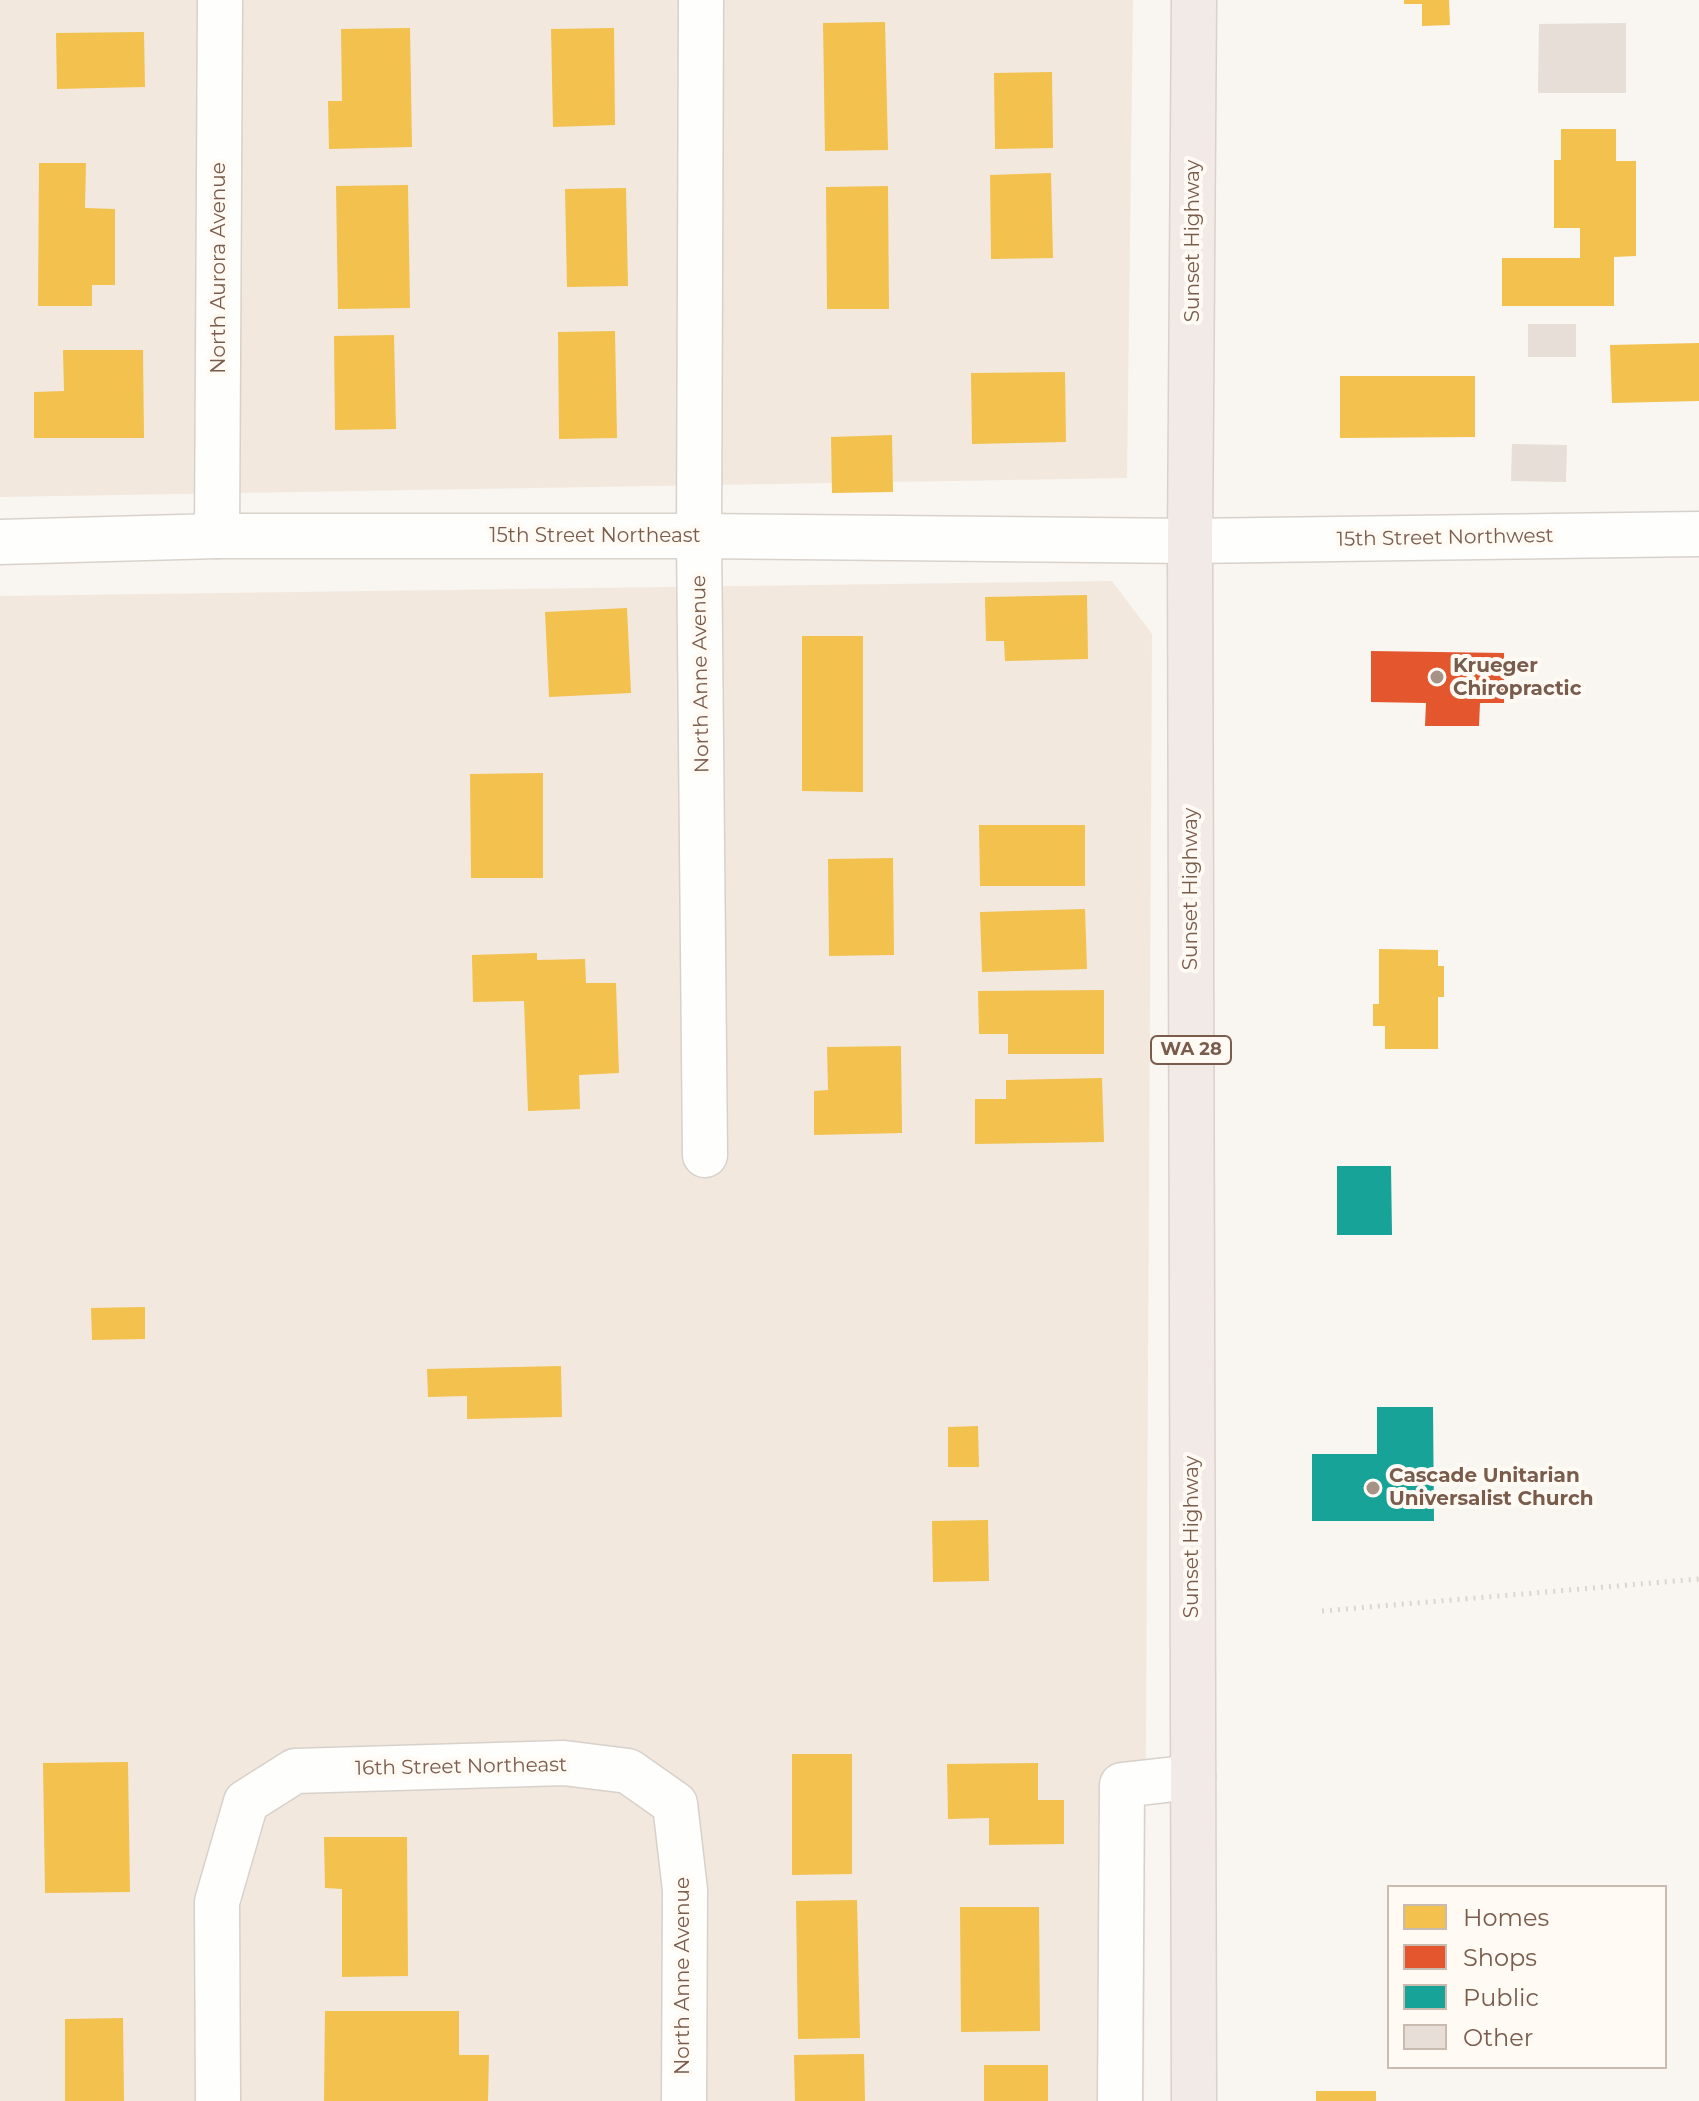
<!DOCTYPE html>
<html>
<head>
<meta charset="utf-8">
<style>
	body { margin:0 }
	#map { position:relative; width:1699px; height:2101px; overflow:hidden; background:#f9f5f0; font-family:Montserrat,sans-serif }
	canvas { display:block }
	.legend { position:absolute; left:1387px; top:1885px; width:280px; height:184px; box-sizing:border-box; background:#fffaf3; border:2px solid #cabbb1; margin:0; padding:10px 14px; list-style:none; font-size:24px; color:#7a5c4d }
	.legend li { display:flex; align-items:center; gap:16px; height:40px }
	.legend b { width:40px; border:2px solid #cabbb1 }
</style>
</head>
<body>
<div id="map">
<canvas width="1699" height="2101"></canvas>
<ul class="legend">
<li><b style="height:22px;background:#f2c14e"></b>Homes</li>
<li><b style="height:22px;background:#e4572e"></b>Shops</li>
<li><b style="height:22px;background:#17a398"></b>Public</li>
<li><b style="height:22px;background:#e6ded7"></b>Other</li>
</ul>
</div>
<script>
const context = document.querySelector('canvas').getContext('2d');
context.lineJoin = 'round';
function paint(path, color) { context.fillStyle = color; context.fill(path, 'evenodd'); }
const toPath = rows => new Path2D(rows.map(r => 'M' + r).join(''));
function stroke(path, color, width, dash) { context.strokeStyle = color; context.lineWidth = width; context.lineCap = dash ? 'butt' : 'round'; context.setLineDash(dash || []); context.stroke(path); }
function label(font, color, halo, rows, align = 'center') {
  context.font = font + ' Montserrat,sans-serif'; context.lineWidth = 8; context.setLineDash([]); context.textBaseline = 'middle'; context.strokeStyle = halo; context.fillStyle = color; for (const [text, x, y, turn = 0] of rows) {
    context.save(); context.translate(x, y); context.rotate((+turn || 0) * Math.PI / 180); context.textAlign = isNaN(turn) ? turn : align; if (halo) context.strokeText(text, 0, 0); context.fillText(text, 0, 0); context.restore();
  }
}
const residential = toPath([
	[0,0,1133,0,1127,478,0,497],
	[1112,581,1152,634,1144,2101,0,2101,0,596]
]);
const homes = toPath([
	[1404,0,1449,0,1450,25,1422,26,1422,4,1404,4],
	[885,22,888,150,825,151,823,23],
	[410,28,412,147,329,149,328,101,342,101,341,29],
	[614,28,615,125,553,127,551,29],
	[144,32,145,87,57,89,56,33],
	[1052,72,1053,148,995,149,994,73],
	[1561,129,1616,129,1616,161,1636,161,1636,256,1614,257,1614,306,1502,306,1502,258,1580,258,1580,228,1554,228,1554,160,1561,160],
	[39,163,86,163,85,208,115,209,115,285,92,285,92,306,38,306],
	[1051,173,1053,258,991,259,990,175],
	[408,185,410,308,338,309,336,186],
	[888,186,889,309,827,309,826,187],
	[626,188,628,286,567,287,565,189],
	[615,331,617,438,559,439,558,332],
	[394,335,396,429,335,430,334,336],
	[1699,343,1699,401,1612,403,1610,345],
	[63,350,143,350,144,438,34,438,34,392,64,391],
	[1065,372,1066,442,972,444,971,373],
	[1340,376,1475,376,1475,437,1340,438],
	[892,435,893,492,832,493,831,437],
	[1087,595,1088,659,1005,661,1004,641,986,641,985,597],
	[627,608,631,693,549,697,545,612],
	[802,636,863,636,863,792,802,791],
	[543,773,543,878,471,878,470,774],
	[979,825,1085,825,1085,886,980,886],
	[893,858,894,955,829,956,828,859],
	[1085,909,1087,969,982,972,980,912],
	[1379,949,1438,950,1438,966,1444,966,1444,997,1438,997,1438,1049,1385,1049,1385,1026,1373,1026,1373,1004,1379,1004],
	[537,953,537,960,585,959,586,983,616,983,619,1073,579,1075,580,1109,528,1111,524,1001,473,1002,472,955],
	[1104,990,1104,1054,1008,1054,1008,1034,979,1034,978,991],
	[901,1046,902,1133,814,1135,814,1091,828,1090,827,1047],
	[1102,1078,1104,1142,975,1144,975,1099,1006,1099,1006,1080],
	[145,1307,145,1339,92,1340,91,1308],
	[561,1366,562,1417,467,1419,467,1396,428,1397,427,1369],
	[978,1426,979,1467,948,1467,948,1427],
	[988,1520,989,1581,933,1582,932,1521],
	[792,1754,852,1754,852,1874,792,1875],
	[128,1762,130,1892,45,1893,43,1763],
	[1038,1763,1038,1800,1064,1800,1064,1844,989,1845,989,1818,948,1819,947,1764],
	[324,1837,407,1837,408,1976,342,1977,342,1889,325,1888],
	[857,1900,860,2038,798,2039,796,1901],
	[960,1907,1039,1907,1040,2031,961,2032],
	[325,2011,459,2011,459,2055,489,2055,488,2101,324,2101],
	[123,2018,124,2101,65,2101,65,2019],
	[864,2054,865,2101,795,2101,794,2055],
	[984,2065,1048,2065,1048,2101,984,2101],
	[1316,2091,1376,2091,1376,2101,1316,2101]
]);
const shops = toPath([
	[1371,651,1504,653,1504,703,1480,703,1479,726,1425,726,1426,703,1371,702]
]);
const public = toPath([
	[1337,1166,1391,1166,1392,1235,1337,1235],
	[1377,1407,1433,1407,1434,1521,1312,1521,1312,1454,1377,1454]
]);
const building = toPath([
	[1626,23,1626,93,1538,93,1539,24],
	[1528,324,1576,324,1576,357,1528,357],
	[1512,444,1567,445,1566,482,1511,481]
]);
const path = toPath([
	[1322,1611,1699,1579]
]);
const street = toPath([
	[701,0,699,536,705,1155],
	[217,536,220,0],
	[1190,541,1699,534],
	[218,2101,217,1902,246,1802,295,1771,564,1763,628,1771,675,1804,685,1890,684,2101],
	[1120,2101,1122,1785,1193,1777]
]);
const secondary = toPath([
	[0,542,217,536,699,536,1190,541]
]);
const highway = toPath([
	[1194,2101,1190,541,1194,0]
]);
const markers = [
	[1437,677,8,"#a69286"],
	[1373,1488,8,"#a69286"]
];
const shields = [
	[1191,1050,80]
];
const shieldNames = [
	["WA 28",1191,1050]
];
const streetNames = [
	["Sunset Highway",1193,241,-90],
	["North Aurora Avenue",219,268,-90],
	["15th Street Northeast",595,536],
	["15th Street Northwest",1445,538,-1],
	["North Anne Avenue",701,674,-91],
	["Sunset Highway",1191,889,-90],
	["Sunset Highway",1192,1537,-90],
	["16th Street Northeast",461,1767,-1],
	["North Anne Avenue",683,1976,-90]
];
const poiNames = [
	["Krueger",1453,666],
	["Chiropractic",1453,689],
	["Cascade Unitarian",1389,1476],
	["Universalist Church",1389,1499]
];
paint(residential, '#f2e8de');
paint(homes, '#f2c14e');
paint(shops, '#e4572e');
paint(public, '#17a398');
paint(building, '#e6ded7');
stroke(street, '#d7d1cb', 47);
stroke(secondary, '#d9d2cb', 47);
stroke(highway, '#dad1cc', 47);
stroke(path, '#dcd5d0', 5, [2, 6]);
stroke(street, '#fefefd', 44);
stroke(secondary, '#fefefd', 44);
stroke(highway, '#f2eae7', 44);
for (const [x, y, r, color] of markers) { const dot = new Path2D(); dot.arc(x, y, r, 0, 2 * Math.PI); context.fillStyle = color; context.fill(dot); stroke(dot, '#fffaf3', 3); }
for (const [x, y, w] of shields) { const box = new Path2D(); box.roundRect(x - w / 2, y - 14, w, 28, 6); context.fillStyle = '#fffaf3'; context.fill(box); stroke(box, '#7a5c4d', 2); }
label('bold 18px', '#7a5c4d', null, shieldNames);
label('20px', '#7a5c4d', '#fffaf3', streetNames);
label('bold 20px', '#7a5c4d', '#fffaf3', poiNames, 'left');
</script>
</body>
</html>
